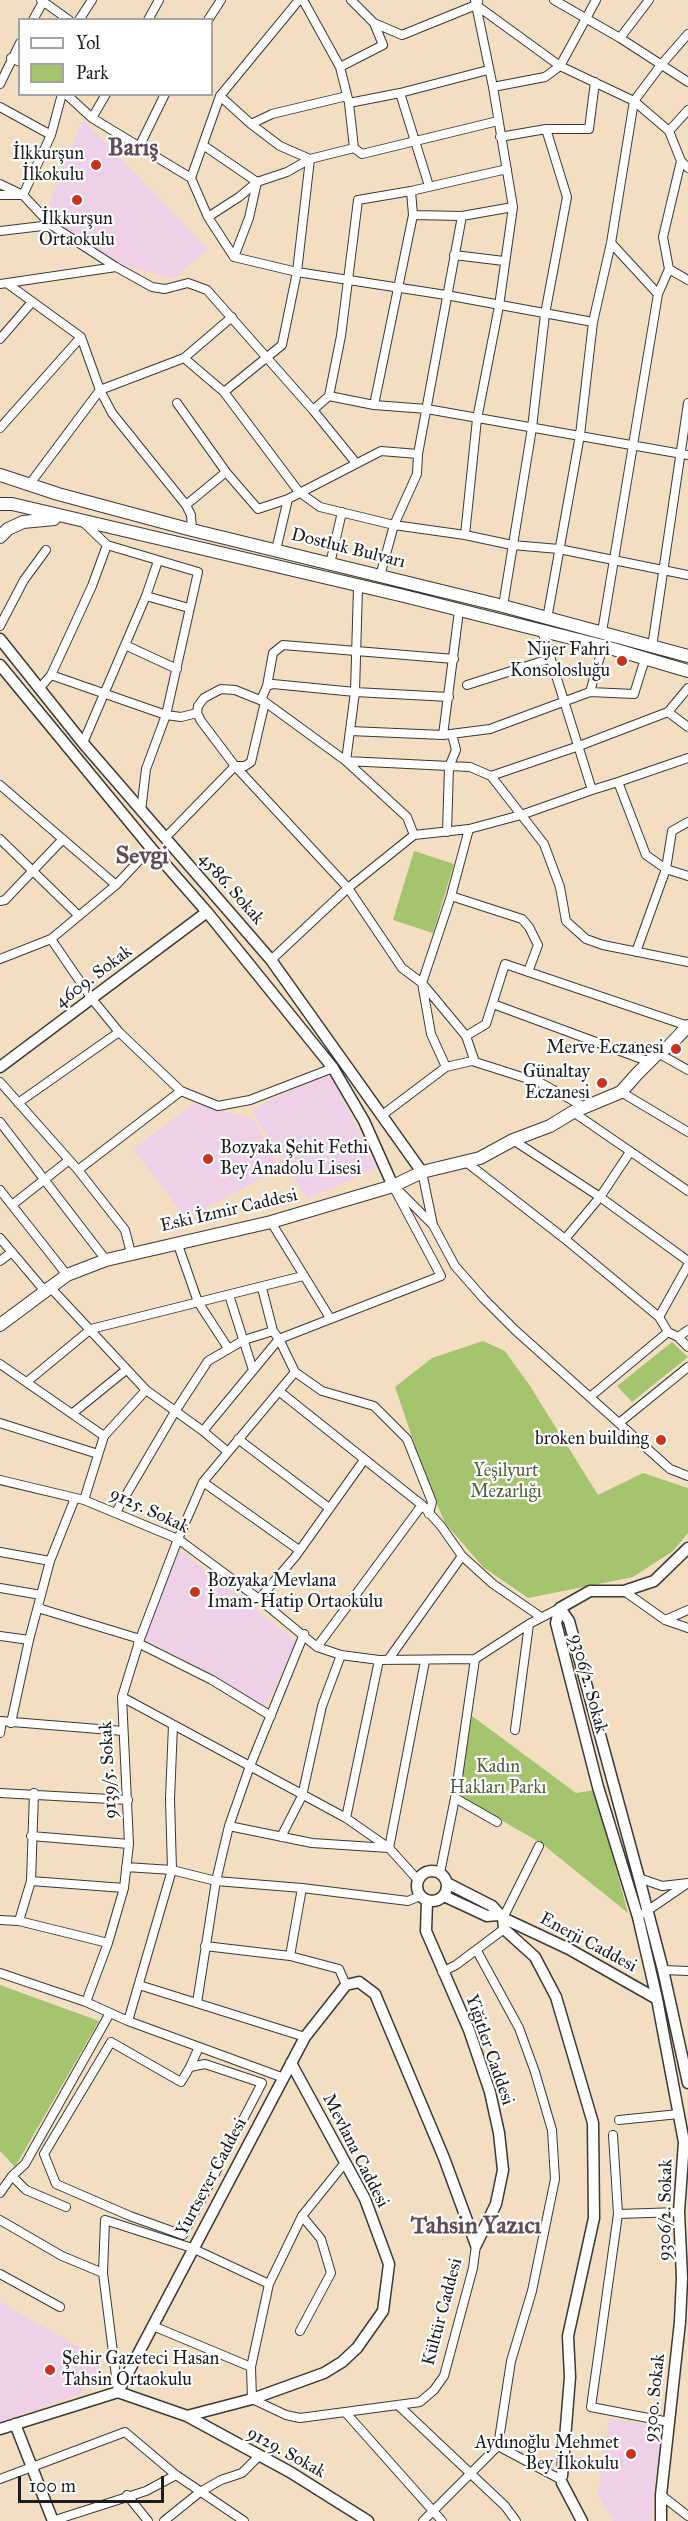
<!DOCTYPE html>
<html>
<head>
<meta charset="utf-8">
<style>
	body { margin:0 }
	#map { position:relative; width:688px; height:2521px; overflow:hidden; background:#f4dec2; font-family:"IM FELL Great Primer",serif }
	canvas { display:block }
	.legend { position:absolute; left:18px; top:18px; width:195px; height:78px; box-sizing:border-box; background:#fff; border:2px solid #a4a4a4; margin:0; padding:8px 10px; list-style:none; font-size:18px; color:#1c1c1c }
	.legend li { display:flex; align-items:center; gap:12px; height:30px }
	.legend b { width:30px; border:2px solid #a4a4a4 }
	.scale { position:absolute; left:18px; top:2476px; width:146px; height:27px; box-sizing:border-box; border:3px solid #1c1c1c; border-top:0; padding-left:8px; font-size:18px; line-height:21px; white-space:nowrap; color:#1c1c1c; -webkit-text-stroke:4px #fff; paint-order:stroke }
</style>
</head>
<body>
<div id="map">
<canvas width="688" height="2521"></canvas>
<ul class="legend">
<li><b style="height:8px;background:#fff"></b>Yol</li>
<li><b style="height:16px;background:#a4c56d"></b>Park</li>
</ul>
<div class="scale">100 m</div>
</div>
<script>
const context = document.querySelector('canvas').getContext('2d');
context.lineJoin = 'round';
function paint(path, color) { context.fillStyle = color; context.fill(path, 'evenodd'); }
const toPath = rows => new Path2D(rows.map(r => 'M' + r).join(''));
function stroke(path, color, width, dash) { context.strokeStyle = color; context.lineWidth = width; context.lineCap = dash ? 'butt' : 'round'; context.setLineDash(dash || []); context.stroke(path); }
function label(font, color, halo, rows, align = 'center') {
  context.font = font + ' "IM FELL Great Primer",serif'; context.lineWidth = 4.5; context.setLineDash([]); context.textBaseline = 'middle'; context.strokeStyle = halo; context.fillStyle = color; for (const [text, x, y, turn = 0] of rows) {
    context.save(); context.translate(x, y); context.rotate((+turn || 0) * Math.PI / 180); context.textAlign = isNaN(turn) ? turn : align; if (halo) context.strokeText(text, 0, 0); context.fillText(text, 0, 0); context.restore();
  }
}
const built = toPath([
	[83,119,208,249,173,279,124,265,77,238,46,211],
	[329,1072,377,1168,307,1199,251,1110],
	[194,1103,253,1119,280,1169,186,1218,133,1149],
	[175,1547,296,1641,265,1708,219,1678,141,1637],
	[0,2302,100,2359,100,2380,77,2395,0,2422],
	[609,2418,663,2428,655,2480,652,2521,613,2521,598,2494]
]);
const green = toPath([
	[414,851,454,864,433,933,393,920],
	[483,1341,505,1351,530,1386,598,1495,643,1473,688,1488,688,1533,673,1551,633,1577,528,1598,483,1567,445,1523,427,1481,395,1387,432,1358],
	[672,1342,688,1357,632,1402,617,1386],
	[472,1716,576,1793,595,1790,628,1913,541,1843,459,1796],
	[0,1985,99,2021,15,2167,0,2151]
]);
const street = toPath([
	[41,0,69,20],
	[303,0,340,67,349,103,354,148],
	[351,0,374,23,402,35,476,5,478,2],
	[554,0,620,38,688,82],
	[476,5,560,66,634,101,669,131,681,161,688,168],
	[33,20,44,0],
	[79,20,92,0],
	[148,20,159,0],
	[208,20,221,0],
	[620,38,649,0],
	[11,58,20,62],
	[340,67,383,45,374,23],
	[0,84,20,43],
	[493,87,545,77,560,66,596,0],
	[400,93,429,186],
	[66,94,92,118,191,178,208,217,234,257,297,272,446,295,593,322],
	[220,96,251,124,272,114,347,96],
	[349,103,400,93,488,70],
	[0,107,51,135],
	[92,118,106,94],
	[546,129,589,129,595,82],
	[669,131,688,110],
	[500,137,546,129,567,197,545,314,532,428,503,606],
	[140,145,165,94],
	[203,145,257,182,249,218,234,257],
	[191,178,220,96,299,0],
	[0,184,23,195,51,225,116,267,152,287,165,289,188,283,207,290,313,410,356,463],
	[411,191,413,215],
	[0,195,23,195,51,135,62,94],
	[208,217,239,197,257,182,287,172,310,159,280,146,251,124],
	[0,231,51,225],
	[611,243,658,294],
	[454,255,504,261],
	[669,269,688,280],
	[0,284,116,267],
	[8,284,81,337,100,390,112,413,186,505,191,515,192,530],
	[0,339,32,302],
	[184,358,224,392,299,492,320,507,394,525,465,535,512,545,559,549,688,575],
	[224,392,282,345,297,272,310,159,354,148,362,154,498,121],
	[329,396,341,336,358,200,411,191,507,169],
	[177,403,226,472,258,509,288,499,381,451,418,454,462,216],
	[374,405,413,215,462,216,513,207],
	[313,410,329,396,374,405,427,409,688,455],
	[0,428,81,337],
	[29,485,100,390,184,358,232,317],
	[186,505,226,472],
	[83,522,107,545,198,572,166,715,146,769,141,811],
	[465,535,477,419,499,306,513,207,493,87,475,0],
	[276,550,288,499],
	[330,564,342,512],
	[380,576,394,525,417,474,418,454],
	[358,587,355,692,346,761,470,767,491,776,544,844,560,887,566,921,586,939,603,945,688,962],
	[146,596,189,608],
	[459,611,443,735,490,729,590,692,634,694,645,659],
	[547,619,580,435,593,322,611,243,634,101,661,65,688,34],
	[0,626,24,580,46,550],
	[542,631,592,790,618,782,646,855,666,869,672,831,688,822],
	[602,632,658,294,669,269,663,237,681,161],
	[125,645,177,669],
	[652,647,688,403],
	[51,675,166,715,181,717,197,713],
	[467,685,549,659],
	[267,686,273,653,283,645,454,659],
	[39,689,51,675,70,634,92,586,107,545],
	[590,692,603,646],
	[261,700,267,686,273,684,355,692,449,697],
	[668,712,688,727],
	[350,731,443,735],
	[83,743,146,596,158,561],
	[491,776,579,746,668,712,688,688],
	[618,782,688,758],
	[0,785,116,885],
	[447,832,449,767,456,750,452,734],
	[414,835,407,817,346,761,265,702,235,690,221,689,204,698,198,706,197,713,201,721,235,766,348,888,402,968,422,983,466,1036,475,1062],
	[165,838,235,766,245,766,251,762,265,702],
	[0,839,79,916],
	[451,896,522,919,529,927,538,945,528,972],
	[0,901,5,900,63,839],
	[51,939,92,999,119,1032,181,1091,218,1106,250,1100,333,1068],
	[636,952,666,869,688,876],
	[0,959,51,939,116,885,151,848],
	[271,960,348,888,414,835,469,829,521,815,592,790],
	[493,1004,650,1062],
	[466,1036,486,1024,505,964,688,1026],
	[658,1053,688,1070],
	[446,1067,431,1034,422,983,451,896,469,829],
	[0,1082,78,1170,125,1230,131,1253],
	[621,1092,688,1132],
	[18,1103,119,1032],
	[573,1112,688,1191],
	[381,1116,446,1067,472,1061,541,1083,586,1108],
	[0,1122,106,1260],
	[513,1140,600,1197,688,1261],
	[466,1162,565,1239,659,1317,688,1265],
	[78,1170,181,1091],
	[422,1172,433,1225,455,1266,484,1299,515,1330,670,1469,688,1476],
	[0,1190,67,1275],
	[400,1192,433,1225],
	[12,1205,68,1161],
	[271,1222,330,1318],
	[0,1238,44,1290],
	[565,1239,600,1197,630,1152],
	[177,1242,198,1302,228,1348],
	[0,1261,12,1252],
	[49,1286,146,1390,203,1431,228,1452],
	[262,1288,273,1331,279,1339,295,1372,322,1391,374,1406,407,1439,432,1502,429,1514],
	[229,1295,253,1370],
	[659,1317,668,1332,678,1337,688,1330],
	[678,1337,688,1347],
	[0,1364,104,1436],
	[28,1381,91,1329,303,1276],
	[280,1392,422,1505,441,1526,462,1556,493,1584,541,1617],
	[590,1397,668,1332],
	[73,1413,126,1370],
	[0,1423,98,1454],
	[619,1423,688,1367],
	[203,1431,279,1339,441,1276,393,1186],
	[238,1439,329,1508],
	[0,1480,84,1500,178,1539,259,1599,317,1647,341,1655,379,1660,475,1659,529,1624],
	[203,1482,299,1550],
	[84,1500,104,1436,146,1390],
	[116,1512,176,1410,208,1361,244,1340,273,1331],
	[0,1552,50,1561],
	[0,1588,41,1595],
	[624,1591,665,1620,688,1628],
	[259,1599,295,1557,364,1460],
	[38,1608,140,1639],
	[665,1620,688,1610],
	[0,1636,29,1640,11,1723],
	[29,1640,50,1561,75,1498],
	[138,1643,212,1680,271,1716],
	[317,1647,422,1505],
	[388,1660,462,1556],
	[122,1697,346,1818,389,1848,425,1661],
	[0,1721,123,1731],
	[515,1730,529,1624,560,1608],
	[0,1733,2,1721],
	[0,1793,128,1800],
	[455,1798,497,1822],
	[346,1818,379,1660],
	[229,1826,312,1843,389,1848,417,1879],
	[31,1836,129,1844],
	[281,1837,302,1796,322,1706,341,1655],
	[126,1867,172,1870,216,1881,302,1888,408,1901,420,1896],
	[440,1873,455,1798,475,1659],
	[639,1878,662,1886,688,1883],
	[31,1881,124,1888],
	[644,1913,688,1883],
	[503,1918,539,1846],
	[0,1920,19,1921,108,1943],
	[19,1921,31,1881,34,1793],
	[205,1946,290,1956,339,1969,346,1985],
	[477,1951,519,2028,535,2072,552,2130,555,2179,532,2291,511,2361,498,2446],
	[290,1956,302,1888],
	[663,1970,688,1971],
	[442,1972,456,1965,504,1929],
	[0,1973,86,2002,128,2021,284,2078],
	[139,1985,305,2037],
	[86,2002,108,1943,124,1888,129,1844,122,1697,140,1639,178,1539,203,1482,295,1372],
	[197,2003,216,1881,229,1826,250,1766,304,1634],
	[128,2021,172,1870,170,1799,173,1725],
	[190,2067,181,2082,111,2042,44,2154,56,2184,130,2216,183,2235,262,2083,205,2064,190,2067,199,2047],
	[619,2120,679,2114],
	[613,2135,618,2214,591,2407,669,2422],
	[344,2164,302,2216,269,2284,251,2367,252,2399,286,2415,300,2418,420,2402,434,2390,444,2376,473,2268,476,2245],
	[12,2176,26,2190,66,2207],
	[0,2193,12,2176,25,2164,110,2013],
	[618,2214,679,2212],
	[0,2220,62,2256,103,2273],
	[0,2274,60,2307],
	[153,2326,251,2367],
	[300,2331,331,2273,321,2239,302,2216],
	[118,2392,103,2273,105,2220,192,2248,269,2284],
	[398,2405,505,2506,516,2521],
	[346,2413,442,2521],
	[498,2446,558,2478],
	[0,2479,125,2432,176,2475,244,2521],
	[127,2495,148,2521],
	[661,2495,688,2516],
	[52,2521,146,2491,176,2475],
	[164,2521,200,2492,221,2480,242,2473,259,2456],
	[423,2521,498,2446]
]);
const secondary = toPath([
	[0,639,83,743,271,960,422,1172],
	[0,665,151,848,207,912,333,1068,364,1121,393,1186],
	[0,1067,207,912],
	[560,1608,556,1623,598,1787,638,1917,657,1999,684,2142,679,2212,682,2278,680,2322,661,2495,661,2521],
	[560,1608,569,1621,639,1878,663,1970,688,2083],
	[560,1608,590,1591,624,1591,654,1581,688,1548],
	'417 1886a15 15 0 1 1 30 0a15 15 0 1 1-30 0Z',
	[447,1883,492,1906,503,1918,569,1949,657,1999],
	[444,1896,487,1916,498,1915],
	[427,1901,426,1931,469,2030,490,2092,499,2133,503,2170,496,2204,476,2245],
	[503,1918,504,1929,535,1957,556,1997,593,2123,594,2218,568,2336,570,2377,562,2476],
	[118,2392,305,2037,346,1985,359,1982,375,1994,444,2158,476,2245],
	[187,2416,252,2399,324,2373,342,2362,357,2348,383,2311,389,2264,365,2199,291,2063],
	[15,2424,53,2521],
	[0,2429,118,2392,187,2416,290,2472,368,2521],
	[562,2483,582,2521]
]);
const primary = toPath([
	[0,475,58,494,192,530,503,606,688,656],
	[0,504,12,504,404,596,603,646,688,671],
	[0,537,8,529,23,522,54,519],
	[0,1325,67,1275,106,1260,271,1222,393,1186,422,1172,480,1158,513,1140,550,1126,573,1112,621,1092,637,1074,658,1053,669,1046,688,1026]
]);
const markers = [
	[96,165,6,"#c8321e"],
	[77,200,6,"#c8321e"],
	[622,661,6,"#c8321e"],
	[676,1049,6,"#c8321e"],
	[602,1083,6,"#c8321e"],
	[208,1159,6,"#c8321e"],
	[661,1440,6,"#c8321e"],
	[195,1592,6,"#c8321e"],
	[50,2370,6,"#c8321e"],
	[631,2454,6,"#c8321e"]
];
const poiNames = [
	["İlkkurşun",84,155],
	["İlkokulu",84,176],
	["İlkkurşun",77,220,"center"],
	["Ortaokulu",77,241,"center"],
	["Nijer Fahri",610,651],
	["Konsolosluğu",610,672],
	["Merve Eczanesi",664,1049],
	["Günaltay",590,1073],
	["Eczanesi",590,1094],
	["Bozyaka Şehit Fethi",220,1149,"left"],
	["Bey Anadolu Lisesi",220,1170,"left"],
	["broken building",649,1440],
	["Bozyaka Mevlana",207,1582,"left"],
	["İmam-Hatip Ortaokulu",207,1603,"left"],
	["Şehir Gazeteci Hasan",62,2360,"left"],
	["Tahsin Ortaokulu",62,2381,"left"],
	["Aydınoğlu Mehmet",619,2444],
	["Bey İlkokulu",619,2465]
];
const streetNames = [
	["Dostluk Bulvarı",348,549,14],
	["4586. Sokak",231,889,49],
	["4609. Sokak",94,977,-37],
	["Eski İzmir Caddesi",229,1211,-13],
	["9125. Sokak",149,1511,25],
	["9306/2. Sokak",588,1684,75],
	["9139/5. Sokak",109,1770,-93],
	["Enerji Caddesi",588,1943,28],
	["Yiğitler Caddesi",489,2050,71],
	["Mevlana Caddesi",355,2151,63],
	["Yurtsever Caddesi",212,2177,-62],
	["9306/2. Sokak",666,2210,-89],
	["Kültür Caddesi",443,2312,-75],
	["9300. Sokak",655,2398,-84],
	["9129. Sokak",286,2453,29]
];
const parkNames = [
	["Yeşilyurt",506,1472],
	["Mezarlığı",506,1493],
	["Kadın",498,1768],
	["Hakları Parkı",498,1789]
];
const districtNames = [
	["Barış",133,149],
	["Sevgi",142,857],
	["Tahsin Yazıcı",476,2227]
];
paint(built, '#eed0e8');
paint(green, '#a4c56d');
stroke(street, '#3c3935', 10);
stroke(secondary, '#3c3935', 13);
stroke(primary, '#3c3935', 14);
stroke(street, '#fff', 8);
stroke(secondary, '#fff', 10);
stroke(primary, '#fff', 12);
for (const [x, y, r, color] of markers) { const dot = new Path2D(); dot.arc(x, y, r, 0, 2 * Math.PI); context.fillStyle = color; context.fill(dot); stroke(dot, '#fff', 2); }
label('18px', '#1c1c1c', '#fff', poiNames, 'right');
label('18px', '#1c1c1c', '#fff', streetNames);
label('18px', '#52603c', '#fff', parkNames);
label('bold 24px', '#644a55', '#fff', districtNames);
</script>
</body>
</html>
